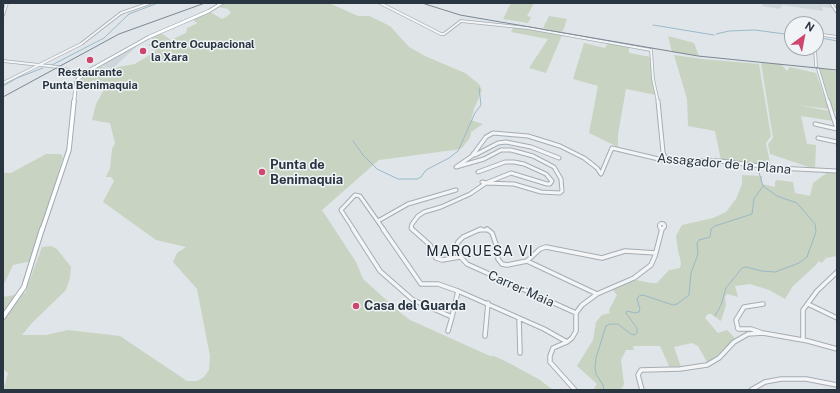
<!DOCTYPE html>
<html>
<head>
<meta charset="utf-8">
<style>
	body { margin:0 }
	#map { position:relative; width:840px; height:393px; overflow:hidden; background:#e0e5e9; font-family:"Public Sans",sans-serif }
	canvas { display:block }
	.frame { position:absolute; inset:0; border:4px solid #293541; pointer-events:none }
	.north { position:absolute; left:784px; top:16px; width:40px; height:40px; box-sizing:border-box; background:#f0f4f7; border:1px solid #a0a8ae; border-radius:50%; rotate:32deg; font-size:11px; font-weight:700; line-height:16px; text-align:center; color:#293541 }
	.north::after { content:''; display:block; margin:auto; width:14px; height:18px; background:#ce456e; clip-path:polygon(50% 0,100% 100%,50% 72%,0 100%) }
</style>
</head>
<body>
<div id="map">
<canvas width="840" height="393"></canvas>
<div class="frame"></div>
<div class="north">N</div>
</div>
<script>
const context = document.querySelector('canvas').getContext('2d');
context.lineJoin = 'round';
function paint(path, color) { context.fillStyle = color; context.fill(path, 'evenodd'); }
const toPath = rows => new Path2D(rows.map(r => 'M' + r).join(''));
function stroke(path, color, width, dash) { context.strokeStyle = color; context.lineWidth = width; context.lineCap = dash ? 'butt' : 'round'; context.setLineDash(dash || []); context.stroke(path); }
function label(font, color, halo, rows, align = 'center') {
  context.font = font + ' "Public Sans",sans-serif'; context.lineWidth = 3; context.setLineDash([]); context.textBaseline = 'middle'; context.strokeStyle = halo; context.fillStyle = color; for (const [text, x, y, turn = 0] of rows) {
    context.save(); context.translate(x, y); context.rotate((+turn || 0) * Math.PI / 180); context.textAlign = isNaN(turn) ? turn : align; if (halo) context.strokeText(text, 0, 0); context.fillText(text, 0, 0); context.restore();
  }
}
const built = toPath([
	[763,3,833,3,837,9,822,7,823,11,782,5,780,9,762,6],
	[133,47,136,47,111,70,102,65]
]);
const green = toPath([
	[225,3,329,3,358,16,369,16,390,26,409,47,425,56,465,73,479,84,482,90,474,109,471,120,483,124,471,132,470,138,461,149,379,160,322,210,356,262,363,279,402,314,410,320,490,356,494,356,509,363,540,380,553,390,3,390,8,373,3,369,3,297,25,293,42,247,51,246,57,249,71,267,70,278,66,290,32,323,22,335,46,335,68,330,120,336,187,381,197,381,204,377,209,370,210,356,197,289,173,262,177,253,186,247,156,240,103,202,114,181,111,177,106,177,110,168,112,149,115,143,110,123,92,120,96,104,105,88,97,85,94,80,79,86,83,77,101,66,112,71,118,67,135,64,156,51,148,45,154,41,151,37,161,33,171,40,186,33,187,28,196,24,197,23,192,19,210,12,222,19,226,17,231,13,228,9,219,7],
	[511,3,534,3,527,16,531,17,528,23,503,19],
	[549,16,567,19,563,31,561,32,543,28],
	[517,27,562,35,546,73,529,68,548,39,511,32,513,28],
	[668,36,694,43,699,56,672,52],
	[584,43,605,48,608,43,629,46,629,53,651,57,652,78,656,95,626,89,618,134,618,147,589,133,598,86,573,79],
	[674,55,702,59,759,64,771,136,766,143,771,167,721,160,715,131,688,126,687,99],
	[761,63,781,64,787,71,790,67,816,73,829,109,797,105,830,111,833,121,801,116,807,144,816,145,815,169,770,154,768,144,773,138],
	[819,68,837,71,837,112,833,111],
	[46,154,61,154,63,157,32,261,13,265,3,286,3,173,11,173],
	[828,172,837,173,837,256,826,258,822,263,818,261,817,264,793,286,785,299,769,290,750,284,735,286,738,297,727,294,725,297,726,305,721,321,711,314,708,314,705,318,718,333,727,330,734,337,734,339,723,351,711,360,707,362,698,346,692,343,674,347,681,367,670,368,660,346,633,346,634,350,626,350,621,360,624,384,621,390,593,390,597,384,577,366,593,340,596,322,602,315,610,313,609,310,617,295,613,290,636,280,651,283,657,283,669,270,680,268,681,264,680,258,678,251,676,236,682,225,713,218,726,212,736,199,742,184,742,175,762,176,762,184,775,187,775,182,777,180,793,182,795,193,810,196,813,183]
]);
const stream = toPath([
	[653,25,714,35],
	[716,34,729,31,755,30,792,35],
	[816,37,837,41],
	[52,65,104,38,129,14,158,3],
	[3,86,17,78,43,68],
	[353,141,363,155,377,169,398,179,417,179,421,177,426,170,449,158,458,151,475,113,481,105,479,88],
	[715,316,721,305,726,288,742,268,746,267,762,271,775,272,799,263,807,257,816,232,815,224,797,203,777,196,763,186],
	[604,390,603,385,596,374,595,368,596,358,606,326,610,324,618,324,631,334,635,335,637,333,637,328,626,313,627,311,635,313,639,312,640,309,637,299,639,296,643,295,673,305,677,304,689,295,691,273,698,254,697,243,699,240,710,237,711,229,715,226,752,214,754,199,763,186,758,169]
]);
const minorFar2 = toPath([
	[380,3,441,34,444,34,461,21,528,28,651,50,653,79,658,102],
	[831,3,837,12],
	[3,15,7,3],
	[816,34,837,37],
	[815,48,816,66],
	[3,61,58,67,71,71,75,76,80,77],
	[818,69,828,102],
	[3,83,81,44,121,13,150,3]
]);
const minorFar1 = toPath([
	[658,101,663,152,666,160],
	[828,101,837,129],
	[815,124,837,129],
	[818,138,837,142],
	[473,154,475,155,498,143,506,142,531,147,559,158],
	[478,172,505,162,514,162,524,164,546,174,552,181,550,184,547,184,511,173,486,183,482,182],
	[378,221,408,204,456,190],
	'659.5 226a2.5 2.5 0 1 1 5 0a2.5 2.5 0 1 1-5 0Z',
	[354,230,341,210,355,195,360,196,384,230],
	[413,230,411,228,412,224,418,216,424,212,441,207,470,194,486,183,514,184,541,192,560,193,562,191,561,179,554,167,533,156,511,150,501,150,484,159,456,167,472,156,486,137,493,133,528,136,560,146,584,158,597,168,601,174,612,148,663,160,720,161,777,168,837,171],
	[478,230,488,230],
	[661,230,662,228]
]);
const minor = toPath([
	[353,229,380,271,413,300,452,317,458,291],
	[383,229,421,284,438,284,458,291],
	[412,229,430,245,436,258,442,260,460,257],
	[481,229,463,237,458,242,456,248,458,254,467,264,576,313],
	[487,229,492,233,498,250,498,259,502,264,507,265,527,261,597,294],
	[527,261,540,249,546,247,602,258,625,251,656,253],
	[458,291,544,329,567,342,553,348,550,356,550,362,575,390],
	[808,304,837,318],
	[519,318,520,353],
	[448,331,452,317],
	[760,332,751,329,738,329,736,320,744,307,763,304],
	[485,336,488,303],
	[803,340,803,310,817,291,837,272],
	[567,342,572,338,576,331,576,313,582,305,597,294,634,278,651,265,655,256,662,229],
	[642,390,638,375,641,370,680,369,707,365,719,358,734,342,748,334,763,333,808,341,837,349],
	[751,390,765,382,781,379,806,379,837,385]
]);
const majorFar2 = toPath([
	[74,102,76,83,78,79,88,71,149,37,209,11,222,3]
]);
const majorFar1 = toPath([
	[42,230,69,150,74,101]
]);
const major = toPath([
	[3,317,24,287,42,229]
]);
const tram = toPath([
	[422,3,460,15,698,56,837,70],
	[3,97,119,34,205,3]
]);
const markers = [
	[143,51,4,"#ce456e"],
	[90,60,4,"#ce456e"],
	[262,172,4,"#ce456e"],
	[356,306,4,"#ce456e"]
];
const farPoinames = [
	["Centre Ocupacional",151,45],
	["la Xara",151,58],
	["Restaurante",90,73,"center"],
	["Punta Benimaquia",90,86,"center"]
];
const streetNames = [
	["Assagador de la Plana",724,164,5],
	["Carrer Maia",521,289,24]
];
const poiNames = [
	["Punta de",270,165],
	["Benimaquia",270,180],
	["Casa del Guarda",364,306]
];
const neighbourhoodNames = [
	["MARQUESA VI",480,252]
];
paint(built, '#ced5db');
paint(green, '#c8d3c1');
stroke(stream, '#9bb8c9', 1);
stroke(minorFar2, '#a5adb3', 3.5);
stroke(minorFar1, '#a5adb3', 5);
stroke(minor, '#a5adb3', 5.5);
stroke(majorFar2, '#a0abb5', 4);
stroke(majorFar1, '#a0abb5', 5.5);
stroke(major, '#a0abb5', 6);
stroke(minorFar2, '#f3f5f7', 2);
stroke(minorFar1, '#f3f5f7', 3);
stroke(minor, '#f3f5f7', 3.5);
stroke(majorFar2, '#fff', 2.5);
stroke(majorFar1, '#fff', 3.5);
stroke(major, '#fff', 4);
stroke(tram, '#7a8793', 1);
for (const [x, y, r, color] of markers) { const dot = new Path2D(); dot.arc(x, y, r, 0, 2 * Math.PI); context.fillStyle = color; context.fill(dot); stroke(dot, '#f0f4f7', 1.5); }
label('bold 11px', '#293541', '#f0f4f7', farPoinames, 'left');
label('13px', '#293541', '#f0f4f7', streetNames);
label('bold 13px', '#293541', '#f0f4f7', poiNames, 'left');
context.letterSpacing = '1px';
label('14px', '#1b2631', '#f0f4f7', neighbourhoodNames);
context.letterSpacing = '0px';
</script>
</body>
</html>
